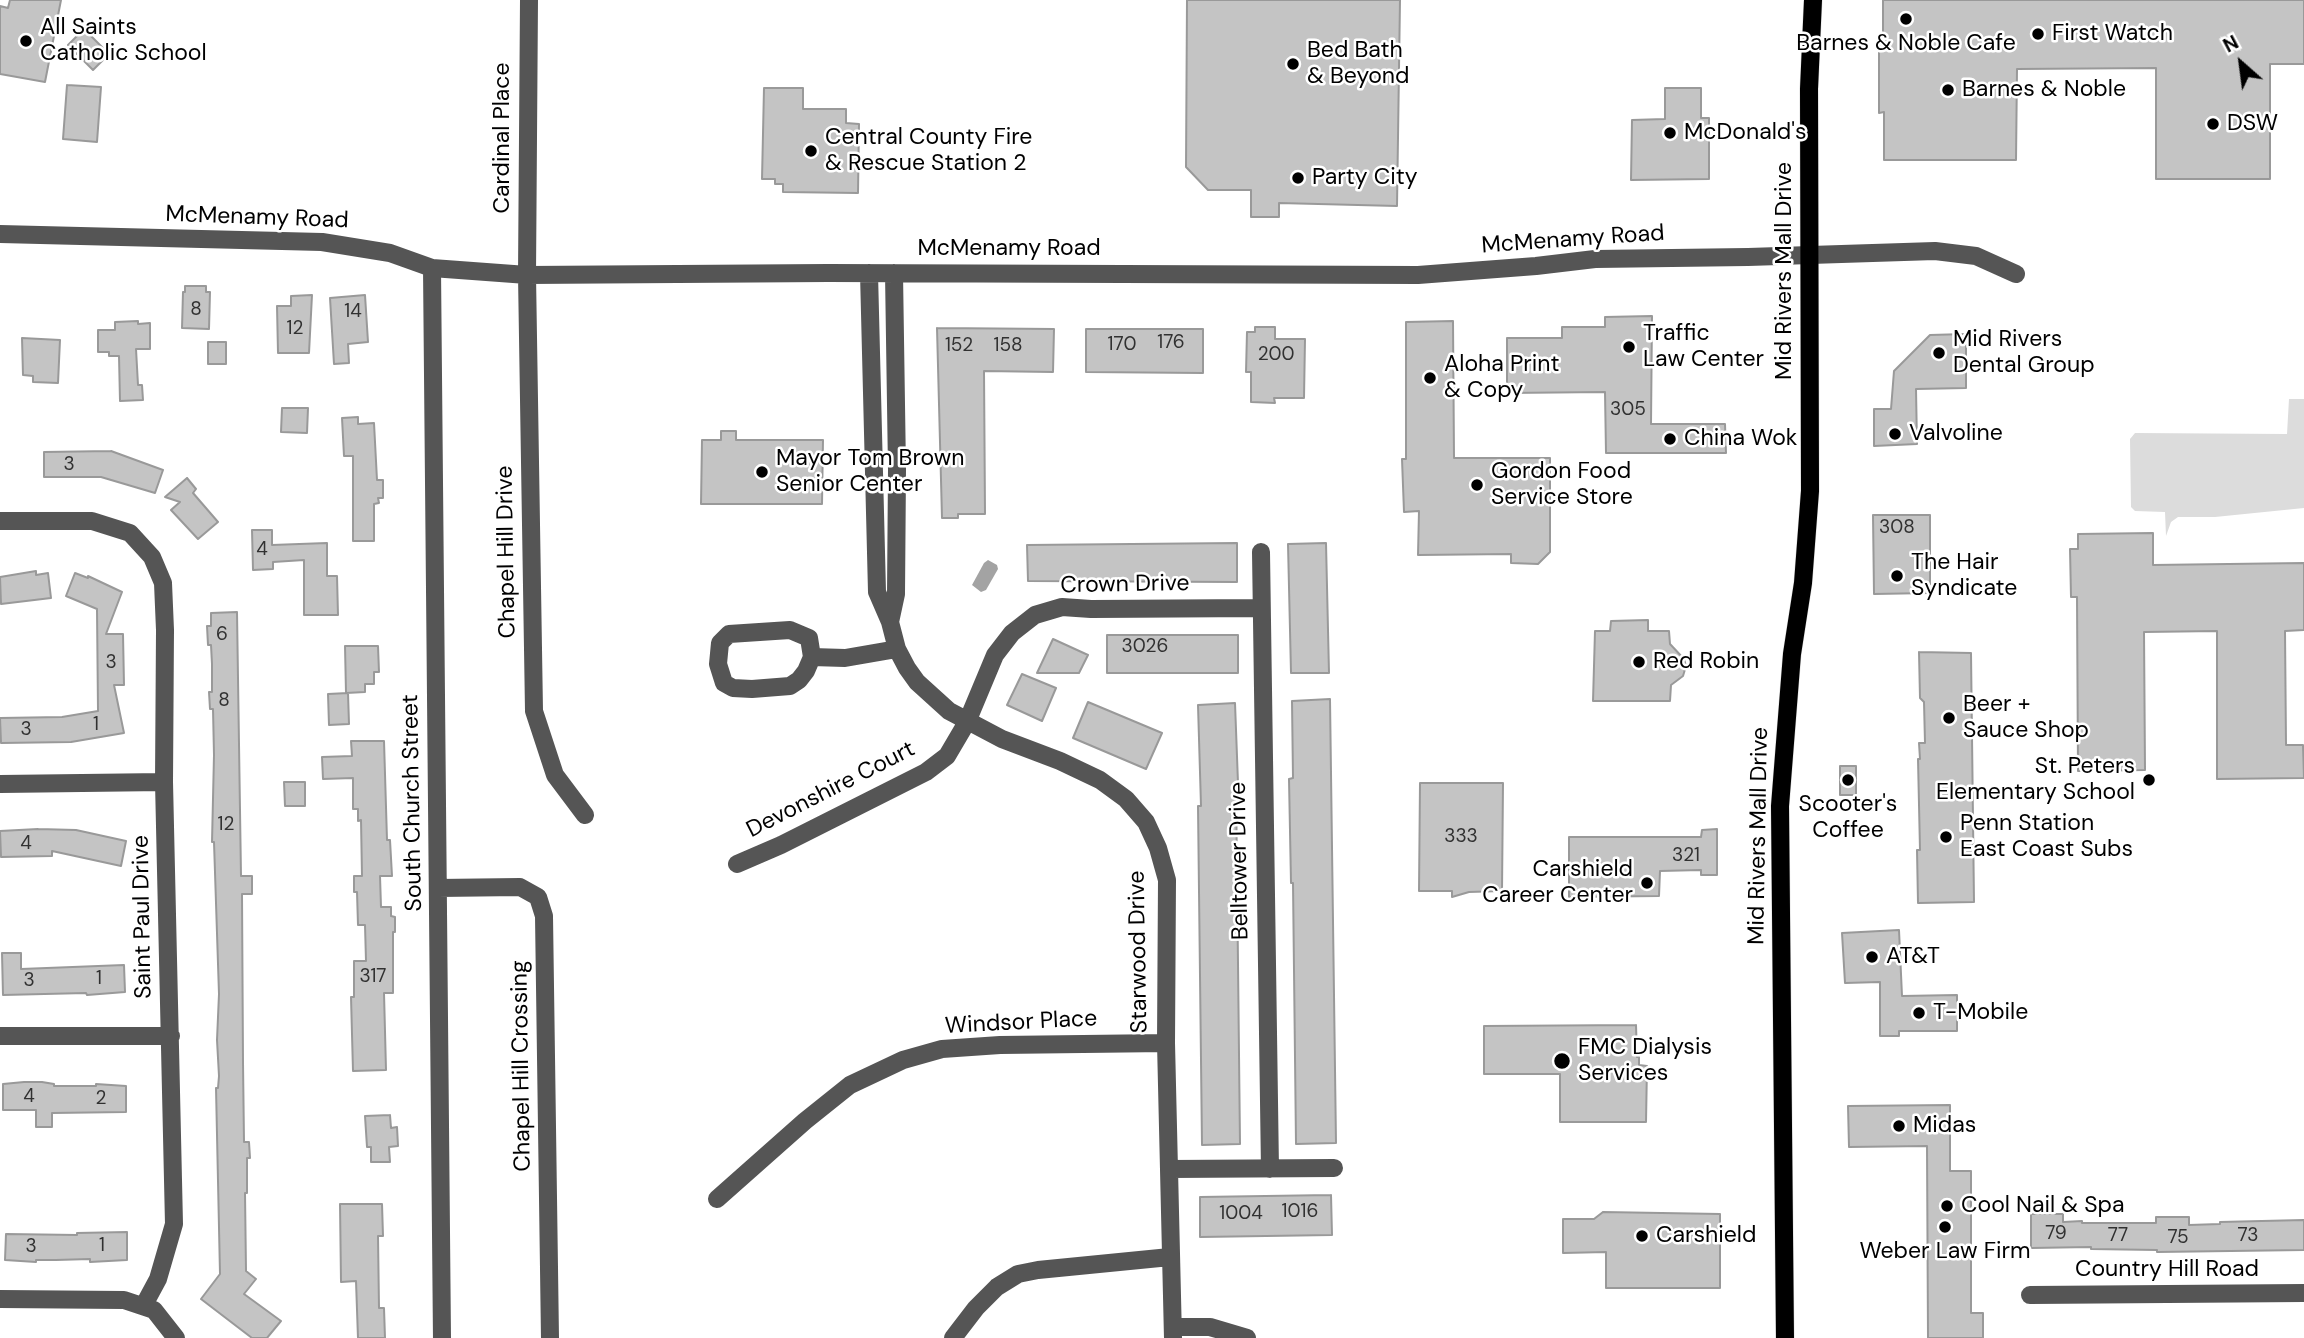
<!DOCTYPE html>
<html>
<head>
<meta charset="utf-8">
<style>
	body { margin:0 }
	#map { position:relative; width:2304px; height:1338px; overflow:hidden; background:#fff; font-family:"DM Sans",sans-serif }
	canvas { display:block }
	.north { position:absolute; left:2206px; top:28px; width:70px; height:70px; -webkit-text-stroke:5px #fff; paint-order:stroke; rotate:332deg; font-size:19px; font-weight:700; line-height:28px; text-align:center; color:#000 }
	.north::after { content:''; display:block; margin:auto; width:24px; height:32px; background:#000; clip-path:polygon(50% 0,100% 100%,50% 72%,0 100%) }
</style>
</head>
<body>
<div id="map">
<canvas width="2304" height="1338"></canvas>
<div class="north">N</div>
</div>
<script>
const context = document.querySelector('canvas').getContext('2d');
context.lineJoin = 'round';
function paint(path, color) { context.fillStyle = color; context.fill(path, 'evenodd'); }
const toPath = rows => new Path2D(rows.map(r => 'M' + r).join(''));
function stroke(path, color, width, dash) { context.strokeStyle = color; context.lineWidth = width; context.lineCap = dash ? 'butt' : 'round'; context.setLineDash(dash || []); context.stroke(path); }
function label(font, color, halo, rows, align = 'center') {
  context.font = font + ' "DM Sans",sans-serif'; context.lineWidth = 5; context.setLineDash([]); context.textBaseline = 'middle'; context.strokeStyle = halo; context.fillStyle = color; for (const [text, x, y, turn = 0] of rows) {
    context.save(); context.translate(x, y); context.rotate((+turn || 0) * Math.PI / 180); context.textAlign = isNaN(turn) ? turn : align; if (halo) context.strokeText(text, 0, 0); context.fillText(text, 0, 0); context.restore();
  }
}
const green = toPath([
	[2289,399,2304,399,2304,508,2215,517,2178,517,2171,522,2166,536,2165,512,2135,511,2131,507,2130,439,2135,433,2287,434]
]);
const water = toPath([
	[988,560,997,565,998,569,986,590,981,592,972,585,984,563]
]);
const building = toPath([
	[10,0,61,0,45,82,0,74,0,6,8,8,10,0],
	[1187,0,1400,0,1397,206,1279,203,1279,217,1251,217,1251,190,1208,190,1186,167,1187,0],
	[1883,0,2304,0,2304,64,2270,64,2270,179,2156,179,2156,68,2017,69,2016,160,1884,160,1884,112,1879,113,1879,42,1883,42,1883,0],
	[84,29,109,54,93,70,68,45,84,29],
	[67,85,101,87,97,142,63,139,67,85],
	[764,88,803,88,803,109,846,109,846,123,859,124,858,193,783,192,783,184,775,184,775,179,762,179,764,88],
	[1665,88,1701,88,1701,118,1709,118,1709,179,1631,180,1632,120,1665,119,1665,88],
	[185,286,206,286,206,292,210,292,209,329,182,328,183,292,185,292,185,286],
	[312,295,309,353,278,353,277,306,291,306,291,296,312,295],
	[365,295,368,342,348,344,349,363,334,364,330,298,365,295],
	[1652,316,1651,424,1725,424,1726,453,1606,453,1605,392,1507,393,1507,338,1562,338,1562,327,1605,327,1605,317,1652,316],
	[138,321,138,324,150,323,150,349,136,349,138,385,142,385,143,400,120,401,119,356,109,356,109,352,98,352,98,330,115,330,115,322,138,321],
	[1453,321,1454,458,1550,458,1550,552,1538,564,1511,563,1511,554,1418,555,1419,511,1404,512,1402,459,1406,459,1406,322,1453,321],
	[1255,327,1275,327,1275,339,1305,339,1304,398,1274,398,1275,403,1251,402,1251,372,1246,372,1247,332,1255,332,1255,327],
	[937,328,1054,329,1053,372,984,371,985,514,958,514,958,518,942,518,937,328],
	[1086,329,1203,329,1203,373,1086,372,1086,329],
	[1966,334,1966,388,1916,389,1917,444,1874,446,1874,409,1891,409,1894,371,1930,335,1966,334],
	[22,338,60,340,58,383,33,382,33,376,23,375,22,338],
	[208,342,226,342,226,364,208,364,208,342],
	[282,408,308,408,307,433,281,432,282,408],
	[358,417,358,424,374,423,377,480,383,480,383,498,378,498,379,503,374,504,374,541,353,541,353,456,344,456,342,418,358,417],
	[721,431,736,431,736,440,823,440,822,504,701,504,702,440,721,440,721,431],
	[111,451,163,470,155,493,101,477,44,477,44,452,111,451],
	[187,478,196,489,193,493,218,522,198,539,171,510,180,502,165,497,187,478],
	[1873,515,1930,515,1930,593,1874,594,1873,515],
	[252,530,272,530,272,545,327,543,327,576,337,576,338,615,304,615,304,560,273,562,273,569,253,570,252,530],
	[2153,533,2153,565,2304,563,2304,630,2285,631,2286,745,2303,745,2304,778,2217,779,2217,631,2144,632,2145,770,2078,771,2077,597,2071,597,2070,549,2078,549,2078,534,2153,533],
	[1237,543,1237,582,1028,581,1027,545,1237,543],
	[1326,543,1329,673,1291,673,1288,544,1326,543],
	[36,571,36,575,48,573,51,598,1,604,0,577,36,571],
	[75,573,88,578,88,576,122,592,106,634,123,634,124,685,114,685,124,733,71,742,1,743,0,718,62,717,98,711,97,609,66,596,75,573],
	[237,612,241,876,252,876,252,894,242,894,243,1062,244,1142,249,1142,250,1158,247,1158,247,1193,245,1193,246,1271,256,1279,244,1294,281,1321,267,1338,252,1338,201,1299,220,1274,216,1088,218,1088,219,1076,217,1040,219,994,214,842,212,842,214,755,213,709,210,709,209,692,212,692,212,664,211,645,208,645,207,626,211,626,211,613,237,612],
	[1648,620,1648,631,1669,631,1670,644,1684,659,1686,666,1683,676,1671,685,1670,701,1593,701,1595,631,1610,631,1611,621,1648,620],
	[1107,635,1238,635,1238,673,1107,673,1107,635],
	[1053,639,1088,655,1079,673,1037,673,1053,639],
	[345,646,378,646,379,672,374,672,374,684,365,684,365,692,346,693,345,646],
	[1919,652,1971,653,1974,902,1918,903,1917,850,1920,850,1918,759,1920,759,1919,743,1925,743,1924,702,1920,698,1919,652],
	[1022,674,1056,688,1042,721,1007,705,1022,674],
	[348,693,349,724,329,725,328,694,348,693],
	[1330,699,1336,1143,1296,1144,1293,883,1291,883,1289,779,1293,778,1292,701,1330,699],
	[1088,702,1162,733,1146,769,1073,738,1088,702],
	[1235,703,1238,783,1236,783,1240,1144,1202,1145,1198,806,1201,806,1198,705,1235,703],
	[351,741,384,741,387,840,390,840,392,876,380,876,381,907,391,907,391,916,395,917,395,932,393,932,393,993,384,993,386,1070,353,1071,351,997,354,997,354,961,366,961,365,925,358,925,357,892,354,892,354,876,362,876,361,820,358,821,358,809,353,809,353,778,323,779,322,757,352,756,351,741],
	[1840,766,1856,766,1856,795,1840,795,1840,766],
	[284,782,305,782,305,806,285,806,284,782],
	[1420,783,1503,783,1502,891,1469,892,1452,897,1452,891,1419,891,1420,783],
	[38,829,76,830,126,841,121,866,52,851,52,856,1,857,0,831,38,829],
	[1717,829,1717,875,1701,875,1701,870,1660,871,1659,896,1569,897,1569,837,1701,837,1702,830,1717,829],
	[1899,930,1902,996,1957,995,1957,1031,1899,1031,1899,1036,1880,1036,1880,982,1845,983,1842,933,1899,930],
	[2,953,21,953,21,969,124,965,125,992,87,995,86,993,3,995,2,953],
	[1636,1025,1637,1057,1639,1057,1639,1065,1647,1066,1646,1122,1560,1122,1560,1074,1484,1074,1484,1026,1636,1025],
	[24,1082,42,1082,54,1084,54,1086,96,1086,96,1084,126,1086,126,1112,52,1113,52,1127,36,1127,36,1110,3,1110,3,1084,24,1082],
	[1950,1105,1950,1171,1971,1171,1971,1313,1983,1313,1983,1338,1928,1338,1927,1146,1849,1147,1848,1106,1950,1105],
	[390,1115,391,1128,397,1127,398,1146,389,1147,390,1162,371,1162,371,1147,367,1147,365,1116,390,1115],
	[1331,1195,1332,1235,1200,1237,1200,1197,1331,1195],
	[340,1204,382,1204,383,1236,378,1236,379,1308,384,1308,385,1338,358,1338,356,1281,341,1282,340,1204],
	[1603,1212,1720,1214,1720,1288,1606,1288,1606,1252,1563,1253,1563,1219,1594,1219,1603,1212],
	[2031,1214,2063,1214,2063,1222,2082,1221,2082,1223,2156,1223,2156,1217,2189,1217,2189,1225,2220,1224,2220,1222,2304,1220,2304,1250,2157,1252,2157,1250,2091,1249,2091,1247,2031,1248,2031,1214],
	[127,1232,127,1260,90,1262,90,1259,56,1260,36,1260,36,1262,5,1260,6,1234,77,1235,77,1233,127,1232]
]);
const minor = toPath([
	[529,0,527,275,534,711,555,775,585,815],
	[0,234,322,242,390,253,432,268,527,275,828,273,1418,275,1536,266,1595,259,1748,257,1935,251,1976,256,2016,274],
	[432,268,442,1338],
	[869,273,877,592,890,622,897,649,907,668,917,682,949,711,1002,739,1060,761,1100,780,1126,799,1146,822,1158,848,1167,880,1166,1043,1173,1338],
	[0,521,92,521,130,533,152,557,163,583,165,630,164,782,174,1224,158,1279,144,1305],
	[1261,552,1270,1169],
	[890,622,896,594,897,470,894,273],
	[790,630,809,638,812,657,806,671,799,680,790,686,752,689,733,688,724,683,718,664,720,643,729,634,790,630],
	[812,657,845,658,897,649],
	[0,784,164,782],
	[737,864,781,845,926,772,947,756,967,722,995,655,1012,633,1035,615,1062,607,1091,609,1261,608],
	[438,888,520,887,538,897,544,916,550,1338],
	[0,1036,171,1036],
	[1170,1169,1334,1168],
	[717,1199,805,1121,850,1085,903,1060,942,1049,1000,1045,1166,1043],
	[2030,1295,2304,1293],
	[0,1299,124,1300,154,1310,176,1338],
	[1173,1327,1210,1327,1247,1338],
	[953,1338,976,1308,997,1287,1018,1274,1038,1270,1170,1257]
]);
const major = toPath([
	[1785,1338,1780,806,1792,654,1803,583,1810,491,1809,89,1813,0]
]);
const markers = [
	[1906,19,7,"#000"],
	[2038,34,7,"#000"],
	[26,41,7,"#000"],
	[1293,64,7,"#000"],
	[1948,90,7,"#000"],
	[2213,124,7,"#000"],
	[1670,133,7,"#000"],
	[811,151,7,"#000"],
	[1298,178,7,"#000"],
	[1629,347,7,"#000"],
	[1939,353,7,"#000"],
	[1430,378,7,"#000"],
	[1895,434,7,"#000"],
	[1670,439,7,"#000"],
	[762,472,7,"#000"],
	[1477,485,7,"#000"],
	[1897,576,7,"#000"],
	[1639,662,7,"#000"],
	[1949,718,7,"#000"],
	[1848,780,7,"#000"],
	[2149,780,7,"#000"],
	[1946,837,7,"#000"],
	[1647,883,7,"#000"],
	[1872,957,7,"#000"],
	[1919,1013,7,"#000"],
	[1562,1061,9,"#000"],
	[1899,1126,7,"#000"],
	[1947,1206,7,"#000"],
	[1945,1227,7,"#000"],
	[1642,1236,7,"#000"]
];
const numberNames = [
	["8",196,310],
	["14",353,312],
	["12",295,329],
	["176",1171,343],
	["170",1122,345],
	["152",959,346],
	["158",1008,346],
	["200",1276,355],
	["305",1628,410],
	["3",69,465],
	["308",1897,528],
	["4",262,550],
	["6",222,635],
	["3026",1145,647],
	["3",111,663],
	["8",224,701],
	["1",96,725],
	["3",26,730],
	["12",226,825],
	["333",1461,837],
	["4",26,844],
	["321",1686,856],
	["317",373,977],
	["1",99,979],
	["3",29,981],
	["4",29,1097],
	["2",101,1099],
	["1016",1300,1212],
	["1004",1241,1214],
	["79",2056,1234],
	["77",2118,1236],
	["73",2248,1236],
	["75",2178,1238],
	["1",102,1246],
	["3",31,1247]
];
const poiNames = [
	["All Saints",40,28],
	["Catholic School",40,54],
	["First Watch",2052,34],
	["Barnes & Noble Cafe",1906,44,"center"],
	["Bed Bath",1307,51],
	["& Beyond",1307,77],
	["Barnes & Noble",1962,90],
	["DSW",2227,124],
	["McDonald's",1684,133],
	["Central County Fire",825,138],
	["& Rescue Station 2",825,164],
	["Party City",1312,178],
	["Traffic",1643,334],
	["Law Center",1643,360],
	["Mid Rivers",1953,340],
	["Dental Group",1953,366],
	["Aloha Print",1444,365],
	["& Copy",1444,391],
	["Valvoline",1909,434],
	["China Wok",1684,439],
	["Mayor Tom Brown",776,459],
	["Senior Center",776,485],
	["Gordon Food",1491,472],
	["Service Store",1491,498],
	["The Hair",1911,563],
	["Syndicate",1911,589],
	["Red Robin",1653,662],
	["Beer +",1963,705],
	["Sauce Shop",1963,731],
	["St. Peters",2135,767,"right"],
	["Elementary School",2135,793,"right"],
	["Scooter's",1848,805,"center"],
	["Coffee",1848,831,"center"],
	["Penn Station",1960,824],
	["East Coast Subs",1960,850],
	["Carshield",1633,870,"right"],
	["Career Center",1633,896,"right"],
	["AT&T",1886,957],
	["T-Mobile",1933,1013],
	["FMC Dialysis",1578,1048],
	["Services",1578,1074],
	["Midas",1913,1126],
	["Cool Nail & Spa",1961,1206],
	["Carshield",1656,1236],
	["Weber Law Firm",1945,1252,"center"]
];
const streetNames = [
	["Cardinal Place",503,138,-90],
	["McMenamy Road",257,218,2],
	["McMenamy Road",1573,240,-4],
	["McMenamy Road",1009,249],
	["Mid Rivers Mall Drive",1785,271,-90],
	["Chapel Hill Drive",507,552,-91],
	["Crown Drive",1125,585,-1],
	["Devonshire Court",831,790,-27],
	["South Church Street",413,803,-91],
	["Mid Rivers Mall Drive",1759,836,-89],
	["Belltower Drive",1240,861,-91],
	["Saint Paul Drive",143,917,-91],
	["Starwood Drive",1139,952,-91],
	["Windsor Place",1021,1023,-3],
	["Chapel Hill Crossing",522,1066,-91],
	["Country Hill Road",2167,1270]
];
paint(green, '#dcdcdc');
paint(water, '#a3a3a3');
paint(building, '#c4c4c4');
stroke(building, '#999', 2);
stroke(major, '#dbdbdb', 19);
stroke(minor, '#555', 18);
stroke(major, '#000', 18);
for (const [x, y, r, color] of markers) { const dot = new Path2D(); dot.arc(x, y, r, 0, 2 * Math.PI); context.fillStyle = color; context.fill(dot); stroke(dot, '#fff', 2.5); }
label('19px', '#313131', null, numberNames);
label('23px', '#000', '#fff', poiNames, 'left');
label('23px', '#000', '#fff', streetNames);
</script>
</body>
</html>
